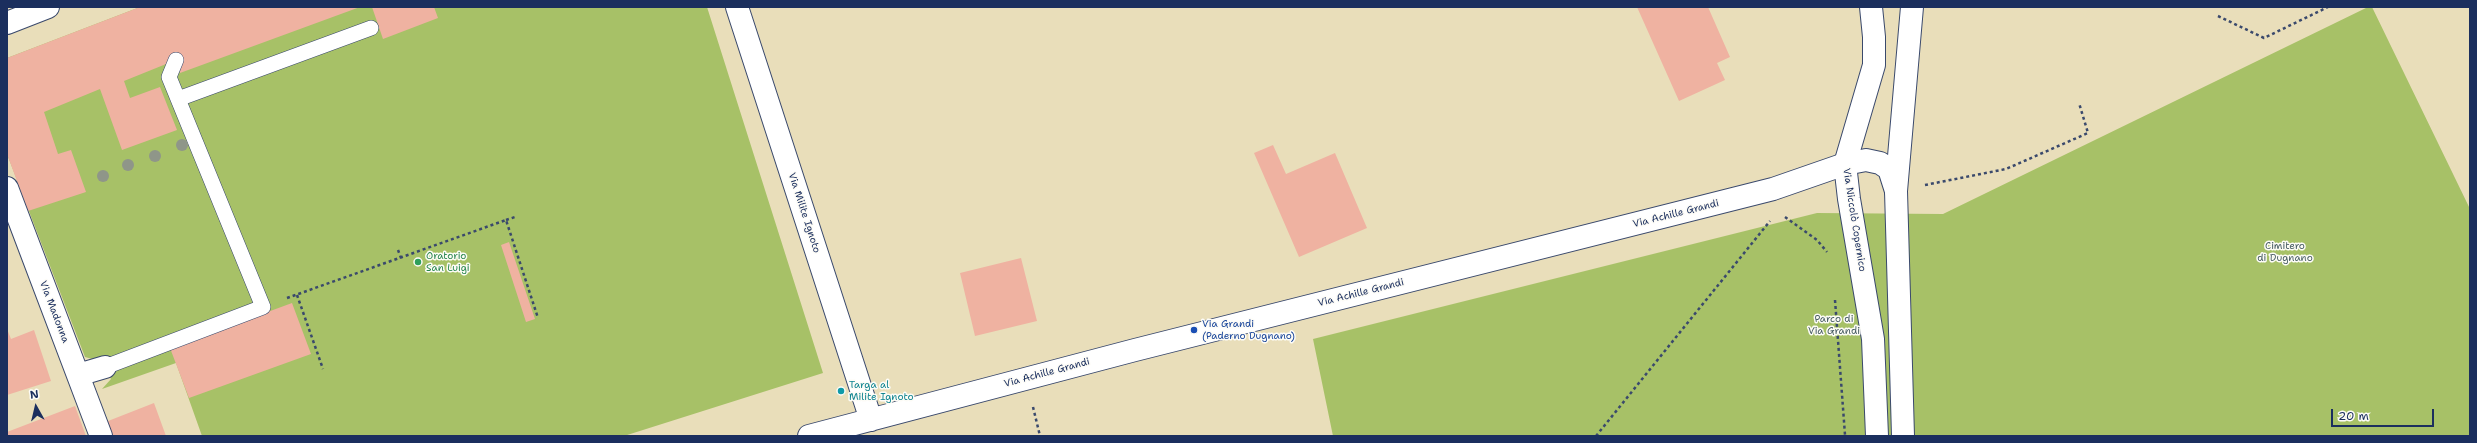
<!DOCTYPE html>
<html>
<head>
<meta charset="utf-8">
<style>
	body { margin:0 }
	#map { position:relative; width:2477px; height:443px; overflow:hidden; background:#e9deba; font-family:"Shantell Sans",sans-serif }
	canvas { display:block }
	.frame { position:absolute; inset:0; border:8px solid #1b2f5e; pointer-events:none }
	.north { position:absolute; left:16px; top:387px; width:40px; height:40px; -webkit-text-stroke:3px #fdfcf7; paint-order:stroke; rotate:352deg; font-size:11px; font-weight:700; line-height:16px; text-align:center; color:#1b2f5e }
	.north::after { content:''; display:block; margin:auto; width:14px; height:18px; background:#1b2f5e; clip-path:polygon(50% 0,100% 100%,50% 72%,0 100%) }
	.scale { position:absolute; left:2331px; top:409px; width:103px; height:18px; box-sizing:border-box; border:2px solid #1b2f5e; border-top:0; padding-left:5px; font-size:12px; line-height:14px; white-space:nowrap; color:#1b2f5e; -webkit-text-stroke:3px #fdfcf7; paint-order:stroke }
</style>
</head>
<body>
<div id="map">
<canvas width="2477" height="443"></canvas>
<div class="frame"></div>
<div class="north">N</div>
<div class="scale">20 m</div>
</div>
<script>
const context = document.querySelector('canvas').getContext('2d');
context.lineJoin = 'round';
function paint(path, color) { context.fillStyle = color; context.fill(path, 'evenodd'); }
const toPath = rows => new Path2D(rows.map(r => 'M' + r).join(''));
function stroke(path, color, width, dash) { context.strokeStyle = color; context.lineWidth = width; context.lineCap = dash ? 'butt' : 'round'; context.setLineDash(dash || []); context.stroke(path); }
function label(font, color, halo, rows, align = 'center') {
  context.font = font + ' "Shantell Sans",sans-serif'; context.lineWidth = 3; context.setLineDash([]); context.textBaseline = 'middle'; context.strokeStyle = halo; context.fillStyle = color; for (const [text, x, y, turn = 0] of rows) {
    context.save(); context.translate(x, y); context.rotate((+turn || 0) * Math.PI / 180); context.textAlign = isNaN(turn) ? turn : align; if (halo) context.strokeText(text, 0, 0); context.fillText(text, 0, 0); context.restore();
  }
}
const green = toPath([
	[140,7,707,7,823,373,624,436,202,436,176,363,102,389,111,379,103,362,85,357,7,154,7,58],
	[2368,7,2372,7,2470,209,2470,436,1333,436,1313,339,1817,213,1943,214]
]);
const building = toPath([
	[140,7,360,7,180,73,176,60,124,81,130,98,160,87,177,130,122,150,100,89,44,112,58,154,71,150,86,192,28,211,7,154,7,58],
	[372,7,434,7,438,18,383,39],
	[1637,7,1708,7,1730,57,1717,63,1725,80,1679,101],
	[1273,145,1286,174,1335,153,1367,228,1299,257,1254,153],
	[509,242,535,319,526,322,501,245],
	[1021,258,1037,321,975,336,960,273],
	[292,303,311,354,189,398,170,348],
	[7,329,11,339,34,330,51,381,7,395],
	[154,403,166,436,108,436,103,423],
	[75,406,86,436,7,436,7,432]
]);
const path = toPath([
	[2218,16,2264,38,2328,7],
	[1925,185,2006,169,2088,133,2079,103],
	[1785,217,1817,240,1827,252],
	[506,220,515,217],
	[398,250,401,258],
	[297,295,323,369],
	[287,298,506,220,538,318],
	[1835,300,1845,435],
	[1033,407,1040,436],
	[1596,436,1770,221]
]);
const service = toPath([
	[178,99,371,28],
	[105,367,263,307,169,77,176,60]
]);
const minor = toPath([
	[737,7,871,420],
	[7,23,48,7],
	[7,188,101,436],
	[78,375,105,367],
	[809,436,1135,350,1773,189,1845,164,1866,160,1880,163,1889,169,1896,191]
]);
const tertiary = toPath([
	[1871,7,1874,37,1874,65,1845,164,1849,199,1873,339,1877,436],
	[1903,436,1896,191,1912,7]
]);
const trees = [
	[182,145],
	[155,156],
	[128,165],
	[103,176]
];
const markers = [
	[418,262,4,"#2e9e5b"],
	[1194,330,4,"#1a4fb4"],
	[841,391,4,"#0f9aa8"]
];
const streetNames = [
	["Via Milite Ignoto",804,213,72],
	["Via Achille Grandi",1676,214,-14],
	["Via Niccolò Copernico",1854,220,81],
	["Via Achille Grandi",1361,293,-14],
	["Via Madonna",54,312,69],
	["Via Achille Grandi",1047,373,-15]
];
const parkNames = [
	["Cimitero",2285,246],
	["di Dugnano",2285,258],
	["Parco di",1834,319],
	["Via Grandi",1834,331]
];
const leisureNames = [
	["Oratorio",426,256],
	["San Luigi",426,268]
];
const transitNames = [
	["Via Grandi",1202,324],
	["(Paderno Dugnano)",1202,336]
];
const cultureNames = [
	["Targa al",849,385],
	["Milite Ignoto",849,397]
];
paint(green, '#a7c167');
paint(building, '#efb2a1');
stroke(service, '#3a496c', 16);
stroke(minor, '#3a496c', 24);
stroke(tertiary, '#3a496c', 24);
stroke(path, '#3a496c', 2.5, [3, 3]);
stroke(service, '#fff', 15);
stroke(minor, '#fff', 22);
stroke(tertiary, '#fff', 22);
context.fillStyle = '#8f9689';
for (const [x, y] of trees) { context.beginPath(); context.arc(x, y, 6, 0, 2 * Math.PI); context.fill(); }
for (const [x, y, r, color] of markers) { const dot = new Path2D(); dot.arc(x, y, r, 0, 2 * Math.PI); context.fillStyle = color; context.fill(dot); stroke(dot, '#fdfcf7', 1.5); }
label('10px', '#1b2f5e', '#fdfcf7', streetNames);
label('10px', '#455b61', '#fdfcf7', parkNames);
label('10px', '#27864d', '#fdfcf7', leisureNames, 'left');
label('10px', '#164399', '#fdfcf7', transitNames, 'left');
label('10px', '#0d838f', '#fdfcf7', cultureNames, 'left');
</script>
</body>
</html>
